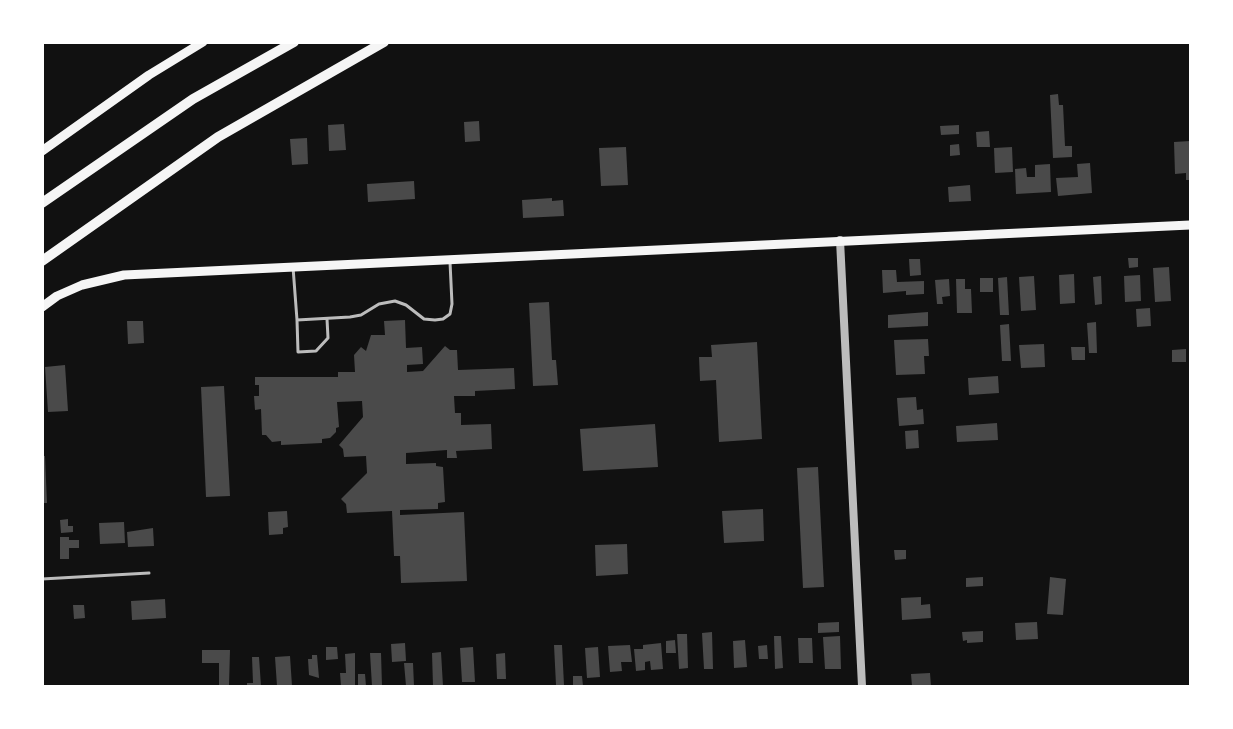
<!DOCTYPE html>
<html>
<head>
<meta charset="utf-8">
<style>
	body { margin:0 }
	#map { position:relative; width:1233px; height:729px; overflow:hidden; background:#111; font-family:Poppins,sans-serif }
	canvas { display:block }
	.frame { position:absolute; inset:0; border:44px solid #fff; pointer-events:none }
</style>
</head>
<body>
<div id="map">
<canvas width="1233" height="729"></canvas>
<div class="frame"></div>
</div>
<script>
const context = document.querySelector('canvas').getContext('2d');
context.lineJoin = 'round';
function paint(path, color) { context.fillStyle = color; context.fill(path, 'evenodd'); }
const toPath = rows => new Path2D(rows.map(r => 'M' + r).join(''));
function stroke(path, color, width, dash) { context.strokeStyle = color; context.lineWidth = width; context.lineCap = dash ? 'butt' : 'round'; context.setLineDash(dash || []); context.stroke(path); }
const building = toPath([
	[1058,94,1059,105,1063,105,1065,146,1072,146,1072,157,1053,158,1050,95],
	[479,121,480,141,465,142,464,122],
	[344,124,346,150,329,151,328,125],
	[959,125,959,134,941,135,940,126],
	[989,131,990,147,977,147,976,132],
	[307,138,308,164,292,165,290,139],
	[1190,141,1190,180,1186,180,1186,173,1175,174,1174,142],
	[959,144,960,155,950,156,950,145],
	[626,147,628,185,601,186,599,148],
	[1012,147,1013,172,995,173,994,148],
	[1090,163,1092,193,1058,196,1056,178,1078,177,1077,164],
	[1050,164,1051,192,1016,194,1015,169,1026,168,1027,177,1035,177,1035,165],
	[414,181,415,199,368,202,367,184],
	[970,185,971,201,949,202,948,187],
	[552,198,552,201,563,200,564,216,523,218,522,200],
	[1128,258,1138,258,1138,267,1129,268],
	[909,259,920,259,921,275,910,276],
	[1169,267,1171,301,1155,302,1153,268],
	[882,270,896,270,897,282,924,281,924,294,906,295,906,291,883,293],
	[1074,274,1075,303,1060,304,1059,275],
	[1140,275,1141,301,1125,302,1124,276],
	[1034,276,1036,310,1021,311,1019,277],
	[1101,276,1102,304,1095,305,1093,277],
	[1007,277,1009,315,1000,315,998,278],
	[980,278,993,278,993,292,980,292],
	[949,279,950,296,942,297,943,304,937,304,935,280],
	[956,279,965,279,965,289,971,289,972,313,957,313],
	[549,302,552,360,556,360,558,385,533,386,529,303],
	[1150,308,1151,326,1137,327,1136,309],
	[928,312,928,326,888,328,888,315],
	[405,320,406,348,422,347,423,364,407,365,407,372,423,371,445,346,450,350,457,350,458,370,514,368,515,389,475,391,475,396,454,396,455,413,461,413,461,425,491,424,492,449,456,451,457,458,447,458,447,450,406,453,406,464,436,463,436,466,443,467,445,502,438,503,438,509,400,510,400,515,464,512,467,581,401,583,400,556,394,556,392,511,347,513,346,504,341,499,367,473,366,456,344,457,343,449,339,445,363,417,362,401,337,402,339,427,336,428,336,432,330,438,322,439,322,443,281,445,281,441,272,442,266,435,262,435,261,409,255,410,254,396,259,396,259,385,255,385,255,377,338,377,338,372,355,372,354,355,361,347,366,351,371,335,385,335,384,321],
	[127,321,143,321,144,343,128,344],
	[1096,322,1097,353,1089,353,1087,323],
	[1009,324,1011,361,1002,361,1000,325],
	[928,339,929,356,924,356,925,374,896,375,894,340],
	[757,342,762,439,719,442,716,380,700,381,699,357,712,357,711,345],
	[1044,344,1045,367,1021,368,1019,345],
	[1071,347,1085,347,1085,360,1072,360],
	[1186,349,1186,362,1172,362,1172,350],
	[65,365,68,411,48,412,45,367],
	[998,376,999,393,969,395,968,378],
	[224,386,230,496,206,497,201,387],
	[916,397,917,410,923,409,924,424,899,426,897,398],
	[997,423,998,440,957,442,956,426],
	[655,424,658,467,583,471,580,429],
	[918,430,919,448,906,449,905,431],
	[42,456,45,456,47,503,42,503],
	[818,467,824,587,803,588,797,468],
	[763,509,764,541,724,543,722,511],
	[287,511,288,527,283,528,283,534,269,535,268,512],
	[68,519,68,526,73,526,73,532,61,533,60,520],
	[124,522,125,543,100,544,99,523],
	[153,528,154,546,128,547,127,532],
	[60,537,69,537,69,540,79,540,79,548,69,548,69,559,60,559],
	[627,544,628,574,596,576,595,545],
	[894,550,906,550,906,559,895,560],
	[983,577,983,586,966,587,966,578],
	[1050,577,1066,579,1063,615,1047,614],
	[921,597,921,605,930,604,931,618,902,620,901,598],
	[165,599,166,618,132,620,131,601],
	[73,605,84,605,85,618,74,619],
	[839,622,839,632,818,633,818,623],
	[1037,622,1038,639,1016,640,1015,623],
	[983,631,983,642,967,643,967,640,963,641,962,632],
	[712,632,713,669,704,669,702,633],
	[677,634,687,634,688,668,679,669],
	[774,636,781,636,783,668,775,669],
	[840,636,841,669,825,669,823,637],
	[798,638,812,638,813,663,799,663],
	[675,640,676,653,666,653,666,641],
	[745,640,747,667,734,668,733,641],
	[405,643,406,661,392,662,391,644],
	[661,643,663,669,651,670,650,661,645,662,645,670,636,671,634,649,643,649,643,645],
	[554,645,562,645,564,685,556,685],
	[630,645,632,662,621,662,622,671,610,672,608,646],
	[767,645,768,659,759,659,758,646],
	[326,647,337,647,338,659,326,660],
	[473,647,475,682,462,682,460,648],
	[598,647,600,677,587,678,585,648],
	[202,650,230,650,229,686,219,686,219,663,202,663],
	[441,652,443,686,433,686,432,653],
	[355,653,355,686,341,686,340,673,346,673,345,654],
	[370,653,381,653,382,686,372,686],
	[505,653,506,679,497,679,496,654],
	[312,655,317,655,319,678,309,675,308,659,312,659],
	[290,656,292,686,277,686,275,657],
	[252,657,259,657,261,686,247,686,247,683,253,683],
	[404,663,413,663,414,686,406,686],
	[930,673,931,686,912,686,911,674],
	[358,674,365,674,366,686,358,686],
	[573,676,582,676,583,686,573,686]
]);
const service = toPath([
	[293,267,297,320,350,317,361,315,379,304,395,301,406,305,424,319,435,320,443,319,450,314,452,304,450,262],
	[297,320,298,352,316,351,328,338,327,319],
	[42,579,149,573]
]);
const tertiary = toPath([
	[840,240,862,686]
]);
const secondary = toPath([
	[42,151,149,75,203,42],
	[42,307,57,296,82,285,124,275,1190,225]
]);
const motorway = toPath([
	[42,203,193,99,294,42],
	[42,261,218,137,384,42]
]);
paint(building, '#4a4a4a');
stroke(service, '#bcbcbc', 3);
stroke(tertiary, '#bcbcbc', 8);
stroke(secondary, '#f5f5f5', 9);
stroke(motorway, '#f5f5f5', 10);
</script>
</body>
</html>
